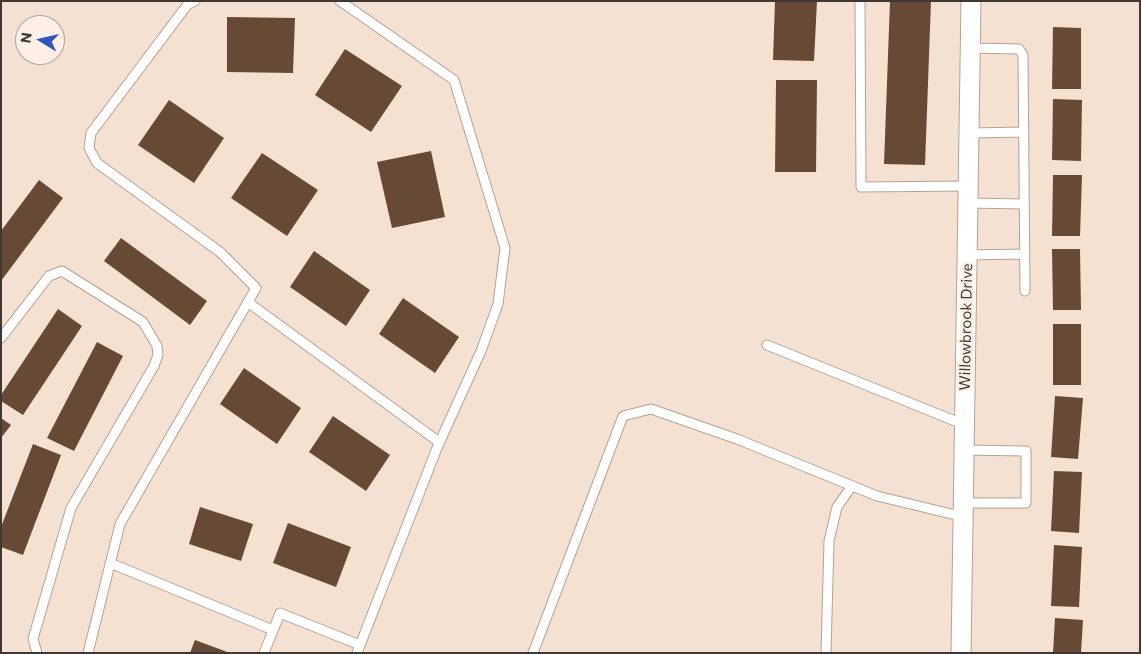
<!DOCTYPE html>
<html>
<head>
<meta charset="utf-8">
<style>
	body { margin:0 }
	#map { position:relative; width:1141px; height:654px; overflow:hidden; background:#f5e1d1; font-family:Commissioner,sans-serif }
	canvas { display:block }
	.frame { position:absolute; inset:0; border:2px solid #403832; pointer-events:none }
	.north { position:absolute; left:15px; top:15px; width:50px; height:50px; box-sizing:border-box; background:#fcf0e6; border:1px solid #b1a69e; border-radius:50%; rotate:279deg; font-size:14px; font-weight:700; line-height:20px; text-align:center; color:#403832 }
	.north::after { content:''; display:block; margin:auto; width:18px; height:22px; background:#3154c5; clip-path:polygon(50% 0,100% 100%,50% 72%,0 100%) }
</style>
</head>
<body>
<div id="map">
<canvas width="1141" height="654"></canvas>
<div class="frame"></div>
<div class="north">N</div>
</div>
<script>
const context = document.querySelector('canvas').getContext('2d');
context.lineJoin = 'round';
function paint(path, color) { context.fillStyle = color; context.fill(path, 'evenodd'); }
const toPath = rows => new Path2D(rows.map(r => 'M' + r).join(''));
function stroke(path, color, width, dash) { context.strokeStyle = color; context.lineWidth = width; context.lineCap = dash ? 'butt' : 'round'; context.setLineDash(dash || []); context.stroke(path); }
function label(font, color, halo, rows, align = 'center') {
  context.font = font + ' Commissioner,sans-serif'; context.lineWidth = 5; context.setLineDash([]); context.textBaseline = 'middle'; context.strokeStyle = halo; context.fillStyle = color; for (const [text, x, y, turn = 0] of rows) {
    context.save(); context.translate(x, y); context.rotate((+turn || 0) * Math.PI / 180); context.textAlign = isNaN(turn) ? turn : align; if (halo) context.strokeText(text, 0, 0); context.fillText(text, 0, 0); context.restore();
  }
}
const building = toPath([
	[775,1,817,1,814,61,773,60],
	[890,1,931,1,925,165,884,164],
	[227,17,295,18,293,73,227,72],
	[1053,27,1081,28,1081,89,1052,89],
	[345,49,402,86,371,132,315,95],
	[776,80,817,80,816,172,775,172],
	[1053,99,1082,100,1081,161,1052,160],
	[169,100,224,138,194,183,138,145],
	[431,151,445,217,392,228,377,162],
	[262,153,318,190,287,236,231,198],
	[1053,175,1082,175,1080,236,1052,236],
	[39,180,63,198,1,281,1,231],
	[121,238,207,301,190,325,104,261],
	[1052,249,1080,249,1081,310,1053,310],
	[314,251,370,290,346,326,290,287],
	[403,298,459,337,435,373,379,334],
	[58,309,82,326,23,415,1,401,1,395],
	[1053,324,1081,324,1081,385,1053,385],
	[97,342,123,356,74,451,47,438],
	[244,368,301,408,277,444,220,404],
	[1055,396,1083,398,1078,459,1051,457],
	[333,416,390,455,366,491,309,452],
	[1,418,11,425,1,438],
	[33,444,61,455,23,555,1,547,1,527],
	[1054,471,1082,472,1079,533,1051,531],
	[200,507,253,524,241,561,189,544],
	[288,523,351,547,336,587,273,563],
	[1054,545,1082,547,1079,607,1051,606],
	[1055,618,1083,620,1081,653,1053,653],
	[195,640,230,653,190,653]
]);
const lane = toPath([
	[340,1,454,80,505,248,498,304,481,351,437,448,357,653],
	[860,1,861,187,969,186],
	[970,48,1019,49,1023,55,1025,291],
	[970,133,1024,132],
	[968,203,1024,204],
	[968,255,1024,254],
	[249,303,439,442],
	[1,338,49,276,62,271,143,322,157,346,158,355,154,366,71,508,33,639,37,653],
	[767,345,965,425],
	[964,503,1026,503,1026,451,964,450],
	[110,563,273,630],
	[88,653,120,524,256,288,220,252,97,163,89,148,91,133,188,4,195,1],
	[264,653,280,613,360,645],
	[533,653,623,416,651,409,737,439,877,496,964,517],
	[826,653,829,541,837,507,852,486]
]);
const street = toPath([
	[961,653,971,1]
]);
const streetNames = [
	["Willowbrook Drive",966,327,-89]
];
paint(building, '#674a36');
stroke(lane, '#b5a293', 11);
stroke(street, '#b5a293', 21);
stroke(lane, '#fff', 9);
stroke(street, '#fff', 19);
label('15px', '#403832', '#fcf0e6', streetNames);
</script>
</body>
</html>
